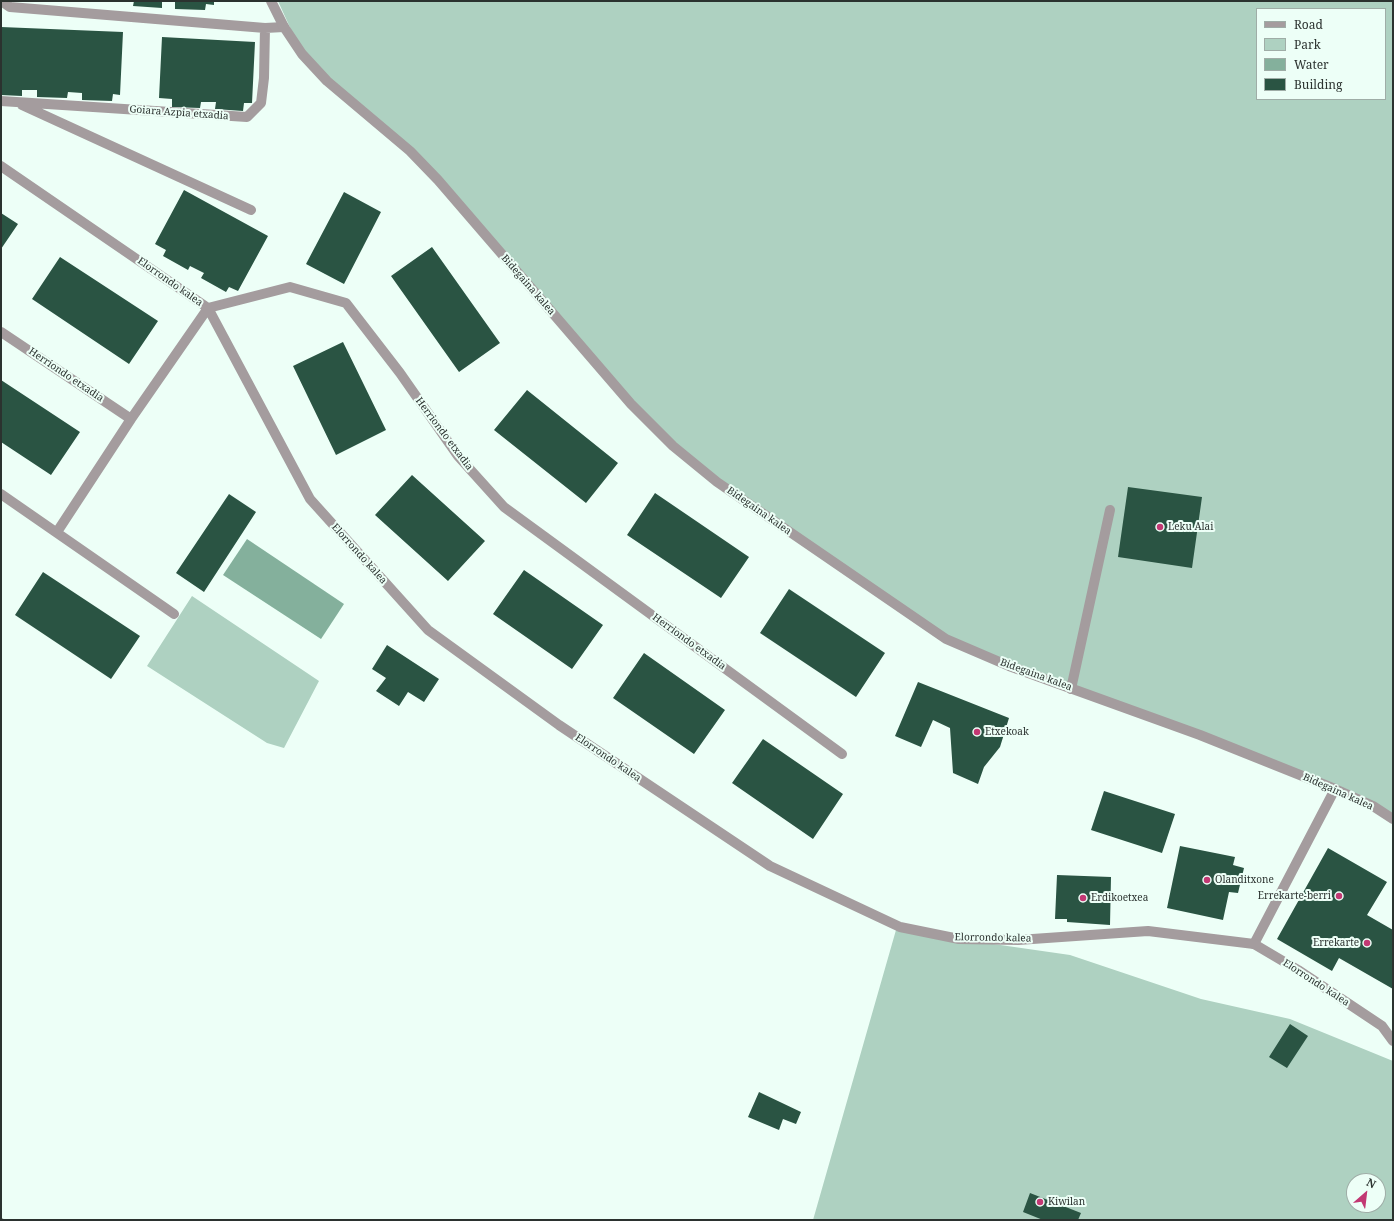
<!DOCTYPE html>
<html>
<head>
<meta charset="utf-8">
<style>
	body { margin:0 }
	#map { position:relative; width:1394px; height:1221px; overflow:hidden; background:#edfff7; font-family:"Noto Serif",serif }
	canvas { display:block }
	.frame { position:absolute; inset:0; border:2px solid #2b322f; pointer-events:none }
	.legend { position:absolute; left:1256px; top:8px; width:130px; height:92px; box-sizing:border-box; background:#edfff7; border:1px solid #9fada7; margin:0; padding:5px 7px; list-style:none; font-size:12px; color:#2b322f }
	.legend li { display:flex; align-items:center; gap:8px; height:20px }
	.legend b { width:20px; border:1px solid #9fada7 }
	.north { position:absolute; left:1346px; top:1173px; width:40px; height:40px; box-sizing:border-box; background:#edfff7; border:1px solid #9fada7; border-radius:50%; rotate:28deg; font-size:11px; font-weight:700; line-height:16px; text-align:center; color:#2b322f }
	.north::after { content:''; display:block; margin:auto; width:14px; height:18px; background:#c23873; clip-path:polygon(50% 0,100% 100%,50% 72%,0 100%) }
</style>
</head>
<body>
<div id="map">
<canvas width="1394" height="1221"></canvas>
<div class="frame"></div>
<ul class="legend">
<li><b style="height:5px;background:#a49c9e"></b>Road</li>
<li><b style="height:11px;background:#aed1c1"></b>Park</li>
<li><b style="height:11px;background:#84b09c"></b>Water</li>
<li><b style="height:11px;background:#2a5443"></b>Building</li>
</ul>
<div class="north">N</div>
</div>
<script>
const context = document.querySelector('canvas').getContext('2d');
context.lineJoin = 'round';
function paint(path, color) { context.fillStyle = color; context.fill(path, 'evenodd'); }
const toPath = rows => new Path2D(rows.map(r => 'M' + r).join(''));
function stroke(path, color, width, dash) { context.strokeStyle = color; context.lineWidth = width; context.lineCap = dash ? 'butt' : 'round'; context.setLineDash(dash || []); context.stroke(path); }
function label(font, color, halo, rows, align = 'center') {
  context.font = font + ' "Noto Serif",serif'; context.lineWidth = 4; context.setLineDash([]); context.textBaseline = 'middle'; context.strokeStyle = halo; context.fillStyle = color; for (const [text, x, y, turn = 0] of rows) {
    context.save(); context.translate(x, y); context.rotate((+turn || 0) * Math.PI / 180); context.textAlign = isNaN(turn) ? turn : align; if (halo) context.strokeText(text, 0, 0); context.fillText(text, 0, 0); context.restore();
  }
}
const green = toPath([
	[278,1,1393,1,1393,819,1373,806,946,639,717,482,631,404,438,180,302,54],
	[1257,9,1385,9,1385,99,1257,99],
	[192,596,319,681,284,748,267,743,147,666],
	[896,930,1070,955,1201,999,1290,1019,1393,1061,1393,1220,813,1220],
	[1354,1181,1378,1181,1378,1205,1354,1205]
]);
const water = toPath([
	[247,539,344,604,321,639,223,575]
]);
const building = toPath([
	[134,1,162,1,162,8,133,6],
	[175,1,214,1,214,5,206,4,205,10,175,9],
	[1,27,123,32,120,95,113,94,112,101,82,100,82,93,68,92,67,98,37,97,37,90,22,90,22,96,1,95],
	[162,37,255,42,252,103,244,103,243,111,215,109,216,102,201,102,200,108,172,107,172,99,159,98],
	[184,190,268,236,238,291,229,287,226,292,201,278,204,273,190,266,188,270,163,256,166,250,155,244],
	[344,192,381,212,344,284,306,264],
	[1,213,18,224,1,249],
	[432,247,500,343,459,372,391,276],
	[60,257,158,321,129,364,32,299],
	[343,342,386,430,336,455,293,366],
	[1,380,80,432,51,475,1,442],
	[527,390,618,463,586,503,494,430],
	[412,475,485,541,448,581,375,515],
	[1128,487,1202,497,1192,568,1118,557],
	[655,493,749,557,721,598,627,535],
	[229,494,256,512,204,592,176,573],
	[524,570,603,625,572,669,493,614],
	[43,572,140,636,111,679,15,615],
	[789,589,885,653,856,697,760,633],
	[387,645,439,679,424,702,408,692,399,706,376,691,386,678,372,669],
	[644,653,725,710,694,754,613,698],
	[918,682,1009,718,1000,747,984,767,978,784,953,773,950,728,933,720,921,747,895,736],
	[763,739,843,794,813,839,732,783],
	[1104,791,1175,814,1162,853,1091,830],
	[1180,846,1235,857,1233,865,1244,868,1238,893,1229,892,1223,920,1167,908],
	[1328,848,1387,882,1367,915,1393,930,1393,989,1339,958,1332,971,1277,939],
	[1057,875,1111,877,1110,925,1067,922,1067,919,1055,919],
	[1290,1024,1308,1036,1287,1068,1269,1057],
	[759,1092,801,1112,796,1124,783,1119,779,1130,748,1117],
	[1030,1193,1081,1213,1078,1220,1043,1220,1023,1212]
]);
const path = toPath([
	[1,1219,3,1220]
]);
const service = toPath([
	[1071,689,1110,510],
	[1254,944,1335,789]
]);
const minor = toPath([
	[1,1,10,7,265,28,284,27],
	[1,101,247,117,261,103,264,78,265,28],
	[22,105,251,210],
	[1,166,208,308,310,499,428,630,559,725,770,866,900,927,959,939,1018,940,1148,931,1254,944,1298,970,1382,1026,1393,1041],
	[1,332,131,419],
	[1,494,174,614],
	[57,532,131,419,208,308,290,287,346,303,400,373,458,456,504,507,842,754]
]);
const tertiary = toPath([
	[271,1,284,27,302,54,327,81,410,151,438,180,631,404,673,446,717,482,946,639,1009,666,1200,735,1335,789,1373,806,1393,819]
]);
const markers = [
	[1160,527,4,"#c23873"],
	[977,732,4,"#c23873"],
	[1207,880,4,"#c23873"],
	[1339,896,4,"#c23873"],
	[1083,898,4,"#c23873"],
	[1367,943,4,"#c23873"],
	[1040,1202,4,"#c23873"]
];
const streetNames = [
	["Goiara Azpia etxadia",179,113,4],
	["Elorrondo kalea",170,282,35],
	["Bidegaina kalea",528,285,49],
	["Herriondo etxadia",66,375,34],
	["Herriondo etxadia",444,434,53],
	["Bidegaina kalea",759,511,35],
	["Elorrondo kalea",359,554,48],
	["Herriondo etxadia",689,642,36],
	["Bidegaina kalea",1036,675,20],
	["Elorrondo kalea",608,758,34],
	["Bidegaina kalea",1338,792,24],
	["Elorrondo kalea",993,938,1],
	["Elorrondo kalea",1316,983,33]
];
const poiNames = [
	["Leku Alai",1168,527],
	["Etxekoak",985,732],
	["Olanditxone",1215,880],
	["Errekarte-berri",1331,896,"right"],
	["Erdikoetxea",1091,898],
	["Errekarte",1359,943,"right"],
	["Kiwilan",1048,1202]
];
paint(green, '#aed1c1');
paint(water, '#84b09c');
paint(building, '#2a5443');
stroke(path, '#84908b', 2.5, [2, 2]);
stroke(service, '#a49c9e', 10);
stroke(minor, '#a49c9e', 10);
stroke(tertiary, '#a49c9e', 10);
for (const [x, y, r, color] of markers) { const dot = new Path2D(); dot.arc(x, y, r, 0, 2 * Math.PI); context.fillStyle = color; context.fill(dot); stroke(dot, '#edfff7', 1.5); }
label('10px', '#2b322f', '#edfff7', streetNames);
label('10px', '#2b322f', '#edfff7', poiNames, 'left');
</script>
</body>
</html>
